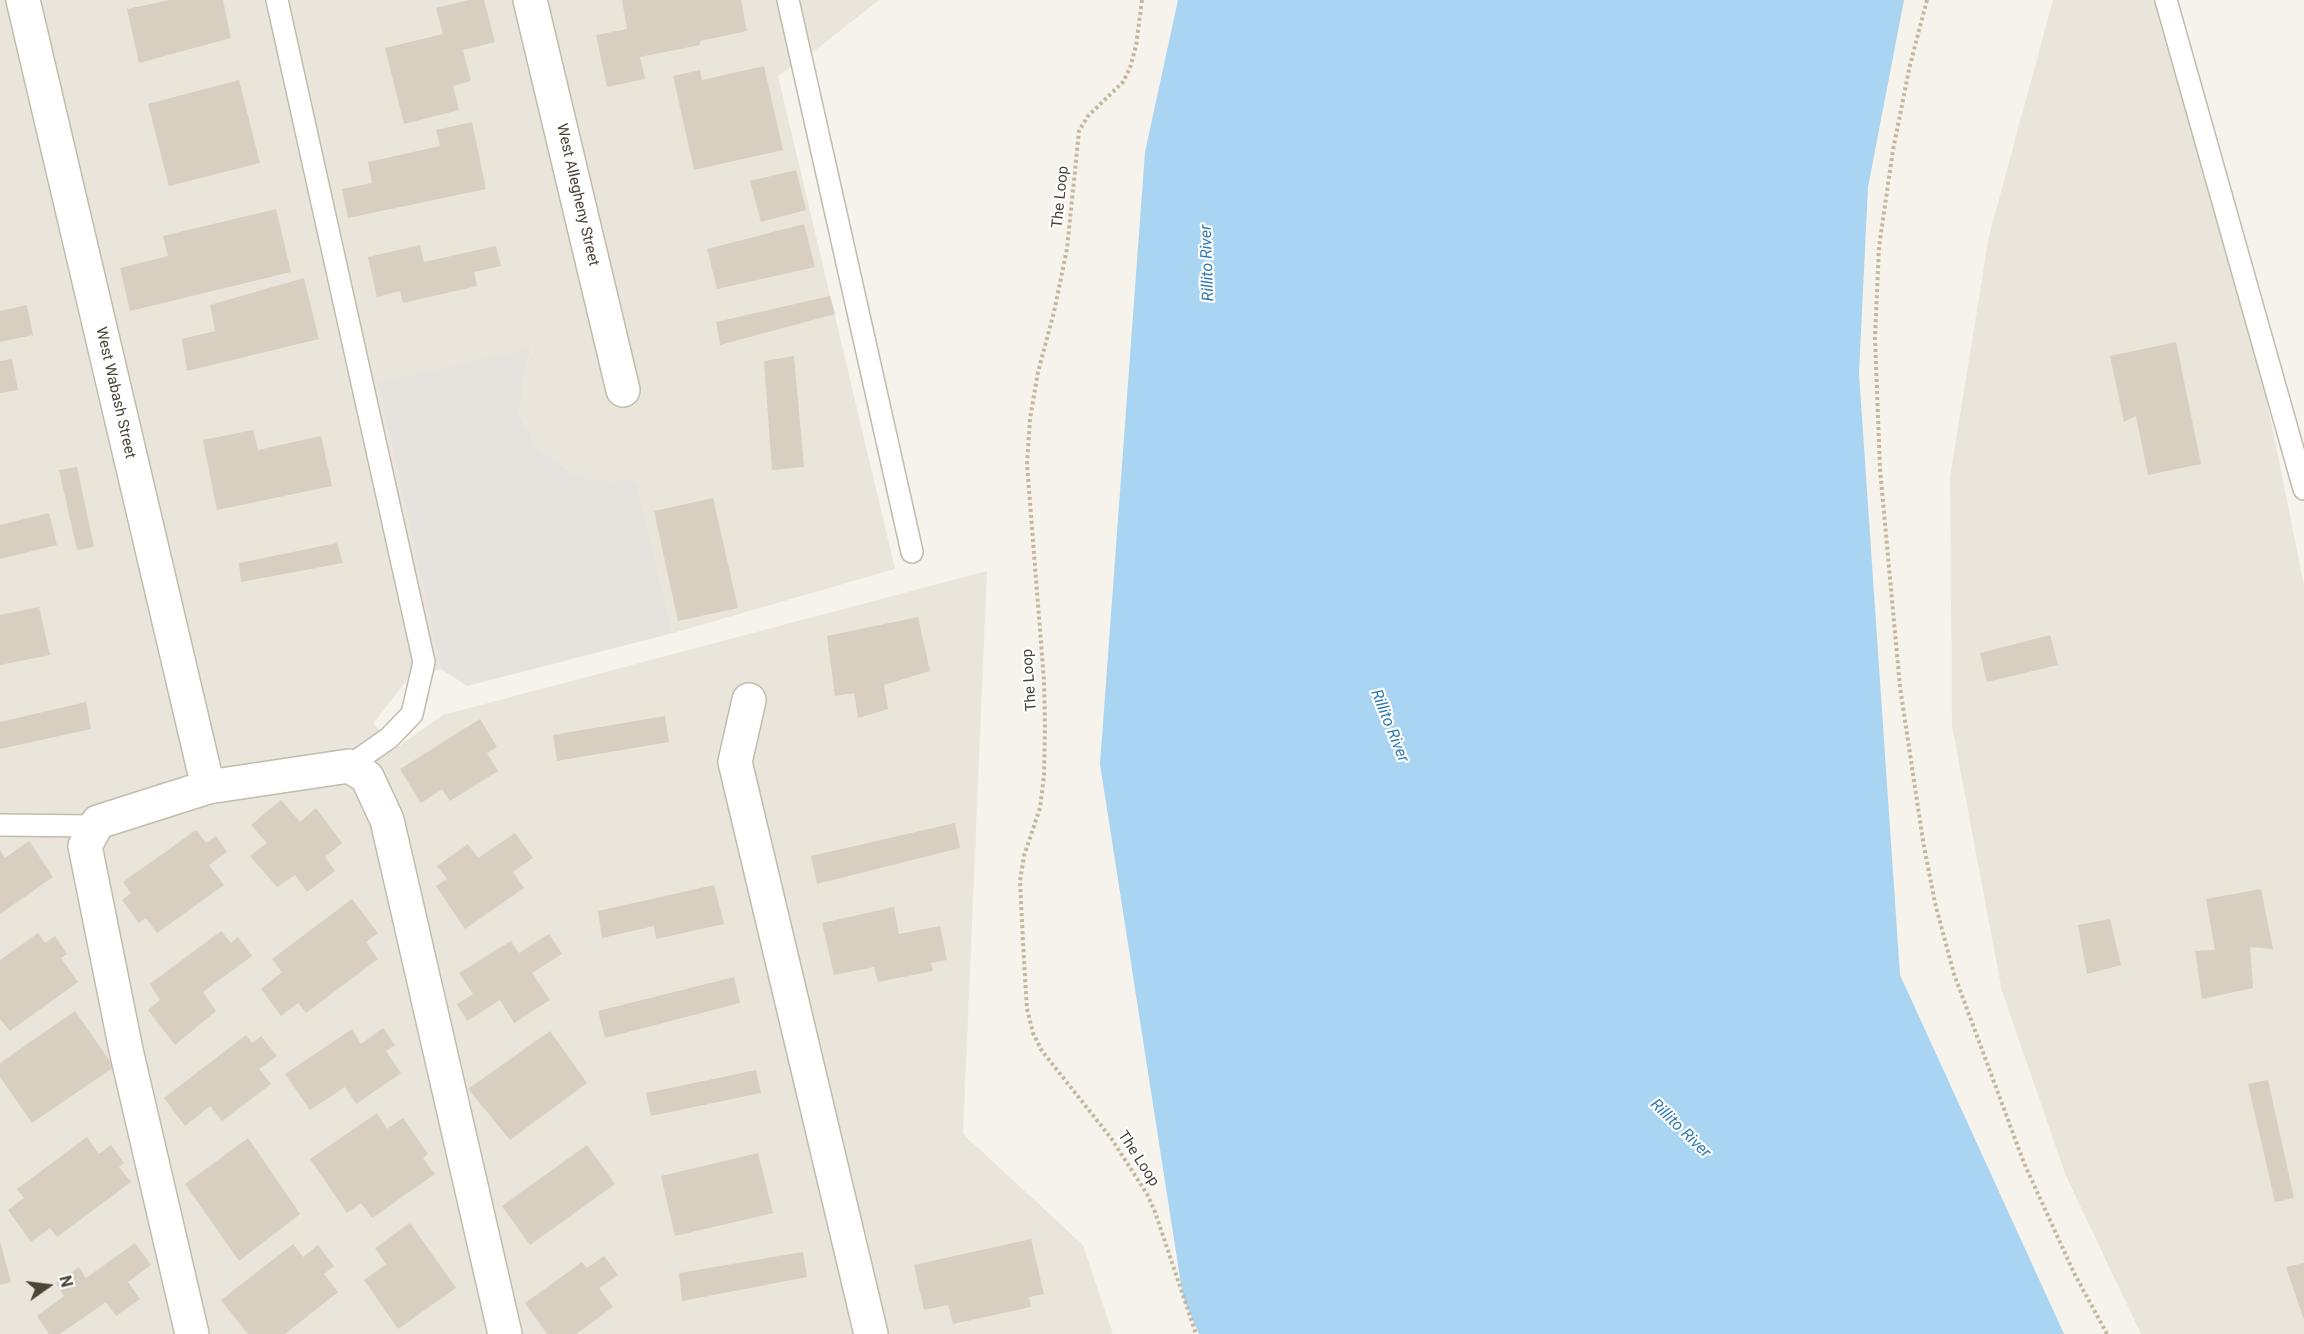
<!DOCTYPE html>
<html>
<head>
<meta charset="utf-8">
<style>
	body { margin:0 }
	#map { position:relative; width:2304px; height:1334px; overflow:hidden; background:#f6f3ec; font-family:Roboto,sans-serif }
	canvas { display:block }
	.north { position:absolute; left:18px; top:1256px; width:60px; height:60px; -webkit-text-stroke:4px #fff; paint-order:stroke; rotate:76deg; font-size:16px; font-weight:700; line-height:24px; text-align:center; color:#4b4439 }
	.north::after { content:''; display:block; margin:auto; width:21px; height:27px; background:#4b4439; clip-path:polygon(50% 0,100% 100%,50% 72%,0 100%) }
</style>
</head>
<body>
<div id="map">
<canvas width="2304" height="1334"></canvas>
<div class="north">N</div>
</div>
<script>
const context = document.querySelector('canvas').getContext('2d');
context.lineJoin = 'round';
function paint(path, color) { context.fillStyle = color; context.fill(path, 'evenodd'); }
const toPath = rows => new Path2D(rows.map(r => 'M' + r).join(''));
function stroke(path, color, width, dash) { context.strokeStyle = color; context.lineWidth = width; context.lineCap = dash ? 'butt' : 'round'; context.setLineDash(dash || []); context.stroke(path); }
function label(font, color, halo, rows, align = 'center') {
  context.font = font + ' Roboto,sans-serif'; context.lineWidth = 4.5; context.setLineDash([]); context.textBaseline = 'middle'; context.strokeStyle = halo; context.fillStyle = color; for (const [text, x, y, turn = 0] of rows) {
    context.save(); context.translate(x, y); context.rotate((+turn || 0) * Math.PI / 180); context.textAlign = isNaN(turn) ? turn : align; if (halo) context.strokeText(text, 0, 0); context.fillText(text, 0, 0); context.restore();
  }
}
const residential = toPath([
	[0,0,879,0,818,48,778,76,895,569,673,633,636,482,602,480,572,473,538,448,517,410,522,402,522,381,532,349,377,384,441,669,409,677,373,724,399,746,443,715,987,571,963,1134,1083,1245,1113,1334,0,1334],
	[2053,0,2154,0,2258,357,2304,585,2304,1334,2141,1334,2066,1176,2002,991,1952,726,1950,477,1989,236]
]);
const industrial = toPath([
	[532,348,522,381,522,402,517,410,538,448,572,473,602,480,636,482,673,633,467,686,441,669,377,383]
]);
const water = toPath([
	[1178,0,1904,0,1868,187,1859,373,1900,975,2064,1334,1199,1334,1183,1297,1100,764,1145,152]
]);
const building = toPath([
	[170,0,223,0,231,38,139,63,127,9],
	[469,0,484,0,495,42,463,50,471,81,453,86,459,110,404,124,385,48,443,34,436,8],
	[622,0,741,0,747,31,700,41,700,45,640,57,645,79,607,87,596,35,627,29],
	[764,66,783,150,694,170,673,76,700,70,702,80],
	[239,80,260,163,169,186,148,104],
	[472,122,486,189,348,218,342,189,372,183,368,162,440,146,436,130],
	[796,170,806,210,761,222,750,181],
	[276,209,291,272,130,311,120,268,168,256,163,236],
	[804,224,815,267,717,289,707,249],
	[420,245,424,262,496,246,501,266,474,272,477,286,403,303,400,291,377,297,368,257],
	[304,278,319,339,187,371,182,339,215,331,210,305],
	[830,296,835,314,720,345,716,322],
	[27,305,33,335,0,342,0,311],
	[2176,342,2201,464,2148,475,2136,416,2124,422,2110,356],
	[794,356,804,467,772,470,764,361],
	[12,359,18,390,0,393,0,361],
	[253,430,258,450,321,436,332,486,217,510,203,440],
	[77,467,94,547,77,550,59,470],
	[713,498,738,608,678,621,654,511],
	[49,513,57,545,0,559,0,525],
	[337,543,343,563,241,582,239,563],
	[39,607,50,655,0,665,0,615],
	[918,617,930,671,884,685,888,709,858,718,854,693,835,696,827,636],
	[2050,635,2058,665,1987,682,1980,653],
	[86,702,91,729,0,749,0,722],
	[665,716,669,742,557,761,553,735],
	[480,719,497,747,487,753,498,771,450,801,442,789,421,803,400,769],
	[281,800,300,822,316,808,342,843,325,857,335,871,307,892,295,875,277,887,250,856,267,843,251,825],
	[955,823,960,848,817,884,811,856],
	[196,830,206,843,216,836,227,852,209,865,224,885,157,933,146,918,139,923,122,900,131,893,123,882],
	[515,833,533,858,513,872,524,888,465,929,436,886,447,879,437,866,468,844,478,858],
	[29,841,53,877,0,914,0,850,5,858],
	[714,885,724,924,656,939,654,926,602,938,598,911],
	[2261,889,2273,949,2250,947,2253,988,2202,999,2195,951,2215,950,2206,899],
	[352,899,378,933,366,942,378,959,306,1013,298,1003,281,1016,261,989,282,972,272,959],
	[894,907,899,934,940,926,947,960,931,963,933,971,878,982,874,967,834,975,822,923],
	[2110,919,2121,965,2087,974,2078,925],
	[221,931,231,943,238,937,252,956,203,992,216,1011,175,1045,148,1010,160,1000,150,984],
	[38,933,45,943,55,936,67,954,61,958,78,982,10,1031,0,1019,0,960],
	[549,934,562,954,532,973,550,1000,514,1023,500,1000,467,1021,457,1004,473,994,459,973,511,941,519,953],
	[734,977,740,1003,605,1038,598,1011],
	[75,1011,114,1067,32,1123,0,1077,0,1063],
	[383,1028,395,1045,386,1051,401,1073,356,1104,345,1087,310,1110,285,1074,352,1029,361,1044],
	[550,1031,587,1083,510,1140,468,1089],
	[246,1035,252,1043,261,1036,277,1056,259,1069,271,1084,222,1121,210,1106,185,1126,164,1098],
	[756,1070,761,1093,651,1116,646,1093],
	[2268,1080,2294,1198,2275,1202,2248,1084],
	[377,1113,387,1129,403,1118,428,1154,423,1158,435,1174,372,1218,361,1203,347,1213,310,1159],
	[87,1137,99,1154,111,1145,124,1163,119,1167,131,1182,57,1237,50,1228,31,1242,8,1210,24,1198,17,1189],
	[248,1138,300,1214,239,1261,185,1184],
	[587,1145,615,1184,530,1245,502,1206],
	[758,1153,773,1213,675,1236,661,1176],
	[410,1223,456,1288,398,1329,364,1280,386,1264,375,1248],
	[1031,1239,1044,1294,1029,1297,1031,1307,953,1324,948,1305,924,1310,914,1265],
	[0,1241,11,1282,0,1285],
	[135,1243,151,1265,128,1282,140,1299,116,1316,106,1302,60,1334,49,1334,37,1316,64,1296,56,1283,79,1267,86,1278],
	[293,1244,303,1257,318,1245,334,1266,324,1274,338,1292,285,1334,248,1334,221,1300],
	[803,1252,807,1277,682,1301,679,1273],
	[604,1256,618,1275,599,1288,613,1307,576,1334,547,1334,525,1303,582,1262,587,1268],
	[2304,1263,2304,1320,2286,1267]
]);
const path = toPath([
	[1142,0,1136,46,1130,68,1123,82,1088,116,1079,131,1067,249,1054,312,1038,372,1030,419,1027,464,1044,681,1045,724,1044,776,1040,808,1024,856,1020,881,1023,943,1027,1009,1033,1033,1042,1051,1111,1138,1147,1194,1155,1212,1196,1334],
	[1927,0,1910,65,1893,150,1879,247,1875,338,1880,469,1900,687,1923,841,1935,903,1954,974,2024,1163,2074,1273,2107,1334]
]);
const service = toPath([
	[277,0,424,662,412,714,389,738,349,766],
	[788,0,912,552],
	[2166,0,2304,489],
	[0,825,96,826]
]);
const minor = toPath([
	[23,0,208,787],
	[530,0,623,390],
	[749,700,735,762,871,1334],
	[192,1334,126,1050,85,846,98,822,208,787,349,766,367,777,387,820,505,1334]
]);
const streetNames = [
	["West Allegheny Street",577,195,77],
	["The Loop",1061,197,-84],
	["West Wabash Street",115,393,77],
	["The Loop",1030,680,-94],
	["The Loop",1138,1159,57]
];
const waterNames = [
	["Rillito River",1208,263,-92],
	["Rillito River",1389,726,68],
	["Rillito River",1680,1129,44]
];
paint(residential, '#eae5da');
paint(industrial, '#e6e2dd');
paint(water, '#a9d4f2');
paint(building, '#d8cfc1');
stroke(service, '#c2bbae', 24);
stroke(minor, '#c2bbae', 36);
stroke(path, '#c4b79f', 4, [3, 3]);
stroke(service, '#fff', 21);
stroke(minor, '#fff', 33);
label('15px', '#4b4439', '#fff', streetNames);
label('italic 16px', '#2e7ab2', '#fff', waterNames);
</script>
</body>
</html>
